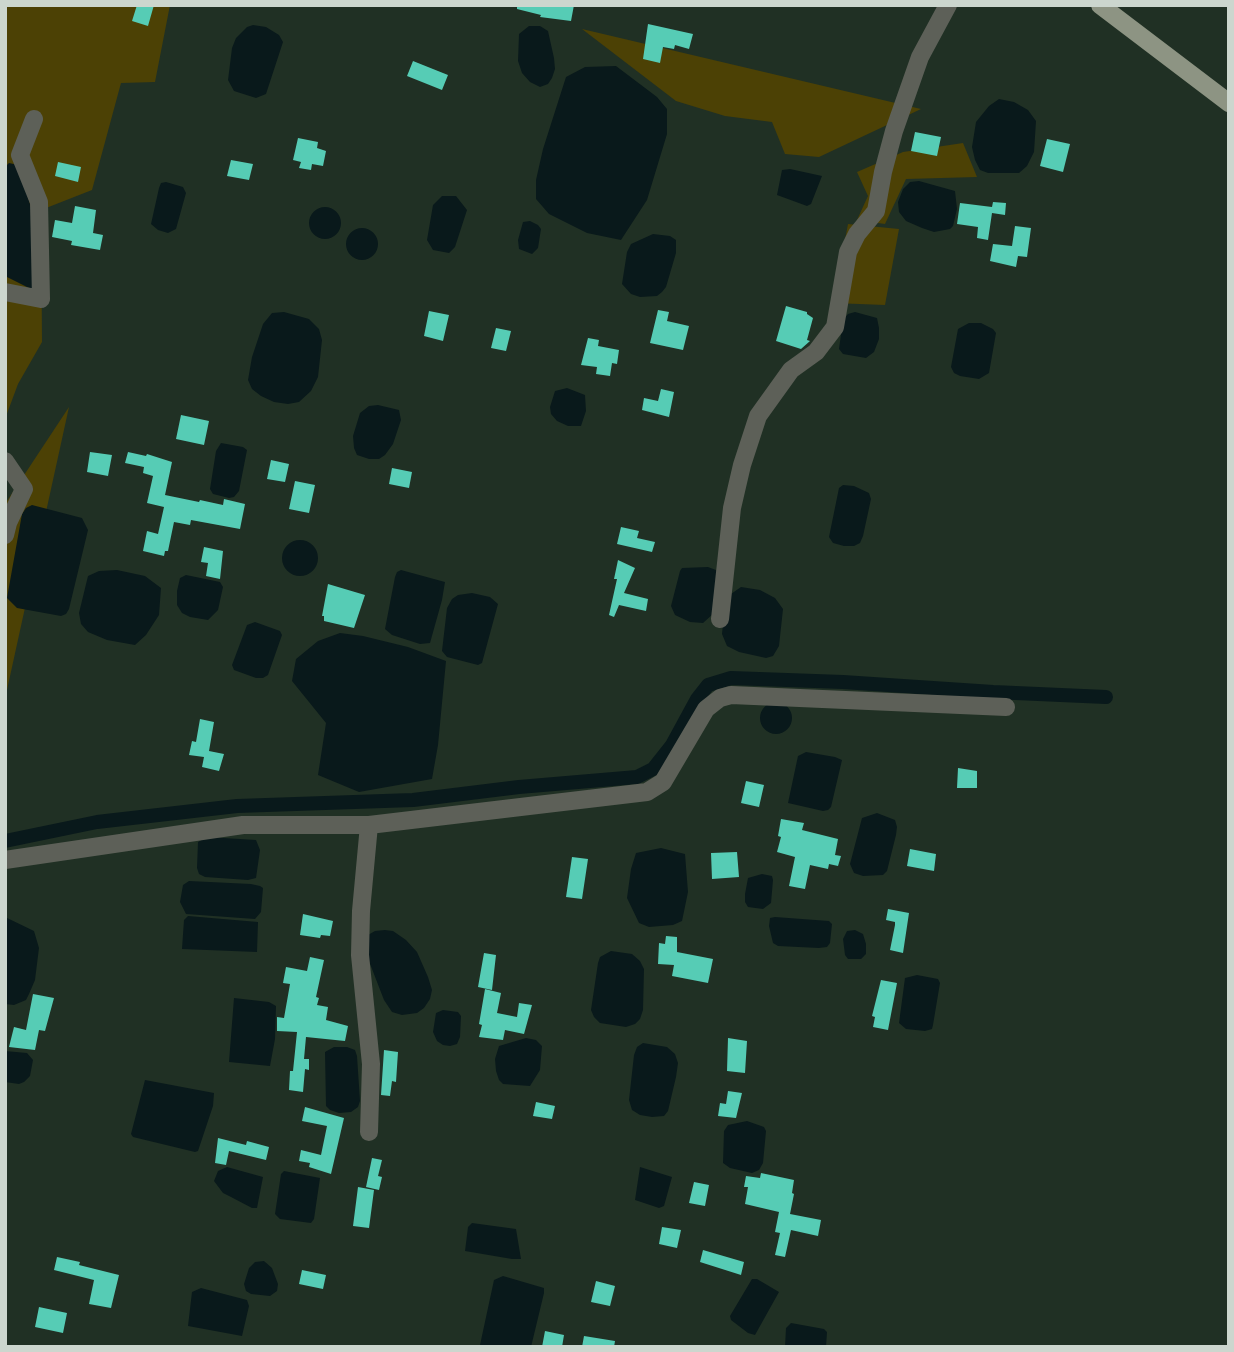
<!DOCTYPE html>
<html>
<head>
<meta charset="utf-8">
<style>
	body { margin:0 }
	#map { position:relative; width:1234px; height:1352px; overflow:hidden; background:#203024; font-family:"Public Sans",sans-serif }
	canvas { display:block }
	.frame { position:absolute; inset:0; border:7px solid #ccd6ce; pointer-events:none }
</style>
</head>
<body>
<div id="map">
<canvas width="1234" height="1352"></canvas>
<div class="frame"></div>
</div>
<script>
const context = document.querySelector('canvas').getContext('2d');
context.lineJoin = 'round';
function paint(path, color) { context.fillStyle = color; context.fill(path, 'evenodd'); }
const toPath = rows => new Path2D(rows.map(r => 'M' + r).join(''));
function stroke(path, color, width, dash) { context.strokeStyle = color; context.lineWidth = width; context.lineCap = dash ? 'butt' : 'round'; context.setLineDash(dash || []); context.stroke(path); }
const green = toPath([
	[5,5,170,5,155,82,121,83,92,190,41,210,42,342,18,384,5,419],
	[582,29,921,109,819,157,785,154,772,122,725,116,676,101],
	[963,143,977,177,906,179,885,224,857,220,868,196,857,172,903,152],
	[848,224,899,229,885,305,833,303],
	[69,407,5,699,5,504]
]);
const water = toPath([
	[253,25,266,27,279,35,283,42,266,94,256,98,234,91,228,80,232,48,236,38,247,27],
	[529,26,540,26,548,31,554,58,555,69,552,78,548,84,540,87,530,82,522,73,518,61,519,34],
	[616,66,657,97,667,109,667,134,647,200,621,240,587,233,549,214,536,199,536,180,543,149,566,77,585,67],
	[999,99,1014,102,1028,110,1036,121,1034,152,1027,166,1019,173,988,173,980,170,975,160,972,147,976,122,989,106],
	[9,163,18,165,34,217,33,290,5,276,5,197,7,191,5,167],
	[790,169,822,176,811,204,807,206,777,195,782,170],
	[919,181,955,191,957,209,953,226,950,229,934,232,922,228,906,221,899,212,898,202,903,189,910,182],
	[166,182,183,187,186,193,176,229,168,233,158,230,151,224,159,188,161,183],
	[442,196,456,196,467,210,455,247,449,253,433,250,427,240,433,205],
	'309 223a16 16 0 1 1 32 0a16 16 0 1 1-32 0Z',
	[530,221,538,225,541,229,538,248,532,254,519,249,518,240,523,222],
	'346 244a16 16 0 1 1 32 0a16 16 0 1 1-32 0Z',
	[653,234,670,236,676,240,676,253,666,287,662,292,657,296,640,297,631,294,622,284,627,252,631,244],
	[284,312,309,319,319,329,322,340,318,377,311,391,299,402,288,404,274,402,261,396,252,389,248,380,252,357,263,324,272,313],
	[855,312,877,318,879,328,879,339,874,352,866,358,843,354,839,349,843,320,848,314],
	[969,323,981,323,993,329,996,333,989,373,979,379,960,376,954,373,951,367,958,329],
	[567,388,585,395,586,411,581,426,568,426,557,421,551,414,550,407,555,391],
	[378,405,399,410,401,420,393,444,385,455,379,459,369,459,357,455,354,448,353,436,360,413,369,406],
	[221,443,243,447,247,450,239,491,234,497,229,498,213,494,210,489,216,451],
	[843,485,854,486,869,493,871,499,863,536,860,543,854,546,844,546,833,543,829,537,839,488],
	[32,505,82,518,88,530,69,609,66,614,61,616,17,608,7,598,22,514,26,508],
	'282 558a18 18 0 1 1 36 0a18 18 0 1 1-36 0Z',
	[708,567,716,570,718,579,713,614,703,623,690,622,675,615,671,606,680,571,682,568],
	[117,570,145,576,161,588,159,615,146,635,135,645,107,640,88,632,81,624,79,613,88,576,99,571],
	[401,570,445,582,442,600,430,643,420,644,392,635,385,629,395,577,397,572],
	[186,575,220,582,223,587,218,610,208,620,190,617,182,613,177,605,177,591,180,578],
	[741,587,760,590,775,598,783,609,779,646,773,656,766,658,739,652,727,646,722,634,724,613,731,594],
	[472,593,490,597,498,604,482,663,478,665,447,657,442,651,447,608,452,599,458,595],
	[255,622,280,631,282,635,268,675,263,678,256,678,234,670,232,665,247,625],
	[340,633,363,636,408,647,446,661,438,745,432,779,359,792,318,775,326,723,292,681,296,659,318,641],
	'760 718a16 16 0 1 1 32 0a16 16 0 1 1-32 0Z',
	[806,752,835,757,842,760,831,807,828,810,823,811,788,803,798,756],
	[877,813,895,820,897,827,896,835,887,871,883,875,863,876,854,873,850,864,862,818],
	[207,837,256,840,260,850,256,878,248,880,205,877,199,874,197,868,198,842],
	[661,848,685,854,688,892,682,921,673,925,649,927,639,923,627,898,631,869,636,853],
	[762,874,772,876,773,880,771,903,763,909,748,907,745,902,745,894,748,878],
	[189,881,251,884,260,886,263,888,261,912,255,919,186,914,180,902,183,885],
	[188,916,258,922,257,952,182,949,184,920],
	[5,917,34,931,39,948,35,980,29,994,26,1000,14,1005,5,1004],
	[775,917,829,921,832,924,830,943,827,947,819,948,778,946,773,943,769,926,770,918],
	[385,930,393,931,406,940,417,952,428,977,432,990,430,999,424,1008,417,1013,402,1015,392,1012,384,1000,367,956,368,935,375,931],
	[855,930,863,934,866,944,866,954,861,959,848,959,845,955,843,939,847,931],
	[611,951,632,954,640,961,644,969,643,1010,640,1019,635,1024,626,1027,600,1023,594,1017,591,1010,598,963,600,957],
	[917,975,938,979,940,983,933,1025,932,1029,925,1031,906,1029,899,1023,905,978],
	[234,998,269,1002,276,1006,275,1039,270,1066,229,1062],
	[443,1010,458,1012,461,1016,460,1037,457,1044,450,1046,443,1045,437,1041,433,1032,436,1013],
	[526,1038,536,1040,542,1046,540,1070,530,1086,503,1084,499,1080,496,1071,495,1059,499,1046],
	[643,1043,667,1047,675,1054,678,1063,676,1077,668,1111,664,1116,652,1117,640,1115,632,1110,629,1100,634,1055,637,1047],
	[334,1047,347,1047,355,1050,357,1056,360,1101,358,1107,351,1112,339,1113,330,1110,326,1106,325,1052],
	[5,1051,27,1053,33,1060,30,1076,24,1082,19,1084,5,1082],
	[145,1080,214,1093,213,1106,198,1151,195,1152,133,1137,131,1134],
	[747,1121,764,1127,766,1131,763,1163,759,1170,752,1173,730,1168,723,1163,724,1131,728,1125],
	[227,1167,263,1177,257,1208,252,1208,231,1197,223,1193,214,1181,218,1171],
	[640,1167,672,1177,664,1206,659,1208,635,1200],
	[284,1171,320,1178,314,1219,311,1223,280,1219,275,1214,281,1174],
	[472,1223,516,1229,521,1259,512,1259,465,1251,468,1227],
	[264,1261,272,1268,278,1284,277,1291,270,1296,251,1294,246,1291,244,1284,249,1268,255,1262],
	[503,1276,544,1288,544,1293,531,1347,480,1345,494,1280],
	[752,1279,757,1279,779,1292,755,1335,748,1333,731,1320,730,1316],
	[201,1288,247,1300,249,1306,242,1336,188,1326,192,1292],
	[791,1323,824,1329,827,1332,826,1347,785,1347,786,1328]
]);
const canal = toPath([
	[5,841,97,822,237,806,413,800,519,787,637,777,653,769,672,745,697,699,708,685,731,678,843,682,993,692,1106,697]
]);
const building = toPath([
	[137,5,154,5,148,26,132,21],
	[517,5,574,5,571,21,540,17,541,15,517,9],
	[648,24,693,34,689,49,675,45,674,49,663,47,660,63,643,59],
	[413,61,448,75,442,90,407,76],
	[915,132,941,137,937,156,911,151],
	[298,138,318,142,317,148,326,151,323,166,312,164,311,170,299,168,301,162,293,160],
	[1047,139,1070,144,1063,172,1040,166],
	[231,160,253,164,249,180,227,176],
	[58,162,81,167,78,182,55,176],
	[993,202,1006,203,1005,215,992,213,988,240,977,238,978,227,957,224,960,203,992,207],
	[75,206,96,210,93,233,103,235,100,250,71,245,72,241,52,237,55,220,72,223],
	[1015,226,1031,228,1027,257,1018,256,1016,267,990,261,993,244,1012,246],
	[786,306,807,312,807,314,813,318,807,340,810,341,801,349,776,341],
	[658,310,669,312,667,321,689,326,683,350,650,343],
	[429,311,449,315,443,341,424,336],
	[496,328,511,331,506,351,491,348],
	[588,338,599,340,598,346,619,350,617,364,612,363,610,376,596,374,597,367,581,365],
	[661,389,674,392,669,417,642,410,644,398,658,401],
	[181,415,209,421,204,445,176,439],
	[90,452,112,455,108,476,87,472],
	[128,452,146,456,147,454,172,462,165,495,199,502,200,500,223,505,224,499,245,504,240,529,191,520,190,525,174,522,168,551,165,551,164,556,143,551,147,531,158,534,164,507,147,503,153,476,143,473,144,467,125,463],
	[271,460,289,464,285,482,267,479],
	[392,468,412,472,409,488,389,484],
	[295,481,315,485,309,513,289,509],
	[621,527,639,531,637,538,655,542,652,552,617,544],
	[204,547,223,551,220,579,206,576,208,563,201,562],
	[618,560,635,568,624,593,648,599,646,611,619,605,614,617,609,615,617,579,614,579],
	[328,584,365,595,354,628,324,621,324,616,322,616],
	[200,719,214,722,209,751,224,754,219,771,202,767,204,757,189,755,192,741,196,742],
	[958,768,977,771,977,788,957,788],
	[746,781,764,785,759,807,741,803],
	[781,819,804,823,802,830,838,839,835,855,841,856,838,866,829,864,828,869,810,865,805,889,789,886,795,857,777,852,781,837,778,836],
	[910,849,936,854,934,871,907,866],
	[737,852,739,877,712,879,711,853],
	[572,857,588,859,582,899,566,897],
	[888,909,909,913,903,953,890,950,895,925,895,922,886,920],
	[303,914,333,921,330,936,321,935,320,938,300,935],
	[666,936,677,937,677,952,713,959,708,983,672,976,674,965,658,964,659,943,665,944],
	[484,953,496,955,492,990,478,987],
	[310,957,324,960,316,997,319,998,317,1005,328,1007,326,1020,348,1026,345,1041,306,1037,304,1059,309,1059,309,1070,305,1069,303,1092,289,1090,290,1071,293,1071,297,1032,277,1031,277,1017,284,1018,290,984,283,983,286,967,307,971],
	[881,980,897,983,888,1030,873,1027,875,1017,872,1016],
	[485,989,501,993,497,1013,517,1017,519,1003,532,1005,524,1034,505,1030,503,1040,479,1037,482,1025,479,1024],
	[33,994,54,998,45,1031,39,1030,35,1050,9,1047,14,1027,26,1030],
	[728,1038,747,1041,745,1073,727,1071],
	[384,1050,398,1052,396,1082,392,1081,390,1096,381,1095],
	[728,1091,742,1093,736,1118,718,1116,720,1103,726,1104],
	[536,1102,555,1106,552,1119,533,1116],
	[305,1107,344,1118,331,1174,309,1167,310,1163,299,1161,301,1150,321,1155,327,1126,302,1121],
	[218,1138,246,1145,247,1141,269,1147,266,1160,229,1151,226,1165,215,1163],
	[372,1158,382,1160,378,1176,382,1177,379,1190,366,1187],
	[761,1173,794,1180,792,1193,794,1194,790,1214,821,1220,818,1236,791,1230,785,1257,775,1255,780,1233,775,1232,779,1212,745,1204,748,1187,744,1187,746,1176,760,1178],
	[694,1182,709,1185,705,1206,689,1203],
	[358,1187,374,1190,369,1228,353,1226],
	[662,1227,681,1230,677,1248,659,1244],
	[703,1250,744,1262,741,1275,700,1262],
	[57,1257,80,1262,79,1265,119,1275,111,1308,89,1304,94,1280,54,1270],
	[302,1270,326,1275,323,1289,299,1284],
	[596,1281,615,1286,610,1306,591,1302],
	[39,1307,67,1313,63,1333,35,1327],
	[545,1331,564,1335,562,1347,542,1347],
	[584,1336,615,1341,614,1347,582,1347]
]);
const minor = toPath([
	[5,292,41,299,39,202,20,155,34,119],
	[5,461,24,489,8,523,5,535],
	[720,619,732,508,742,465,758,416,791,370,816,352,835,327,848,252,857,234,876,211,883,172,894,131,920,57,948,5],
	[5,860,243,825,369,825,647,792,663,782,706,709,720,698,731,695,1006,707],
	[369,1132,371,1064,360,955,361,911,369,825]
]);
const major = toPath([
	[1100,5,1229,103]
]);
paint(green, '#4c4105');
paint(water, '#09191b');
stroke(canal, '#09191b', 14);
paint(building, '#56ccb5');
stroke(minor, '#5d6058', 18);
stroke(major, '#8d9483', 18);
</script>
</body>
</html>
